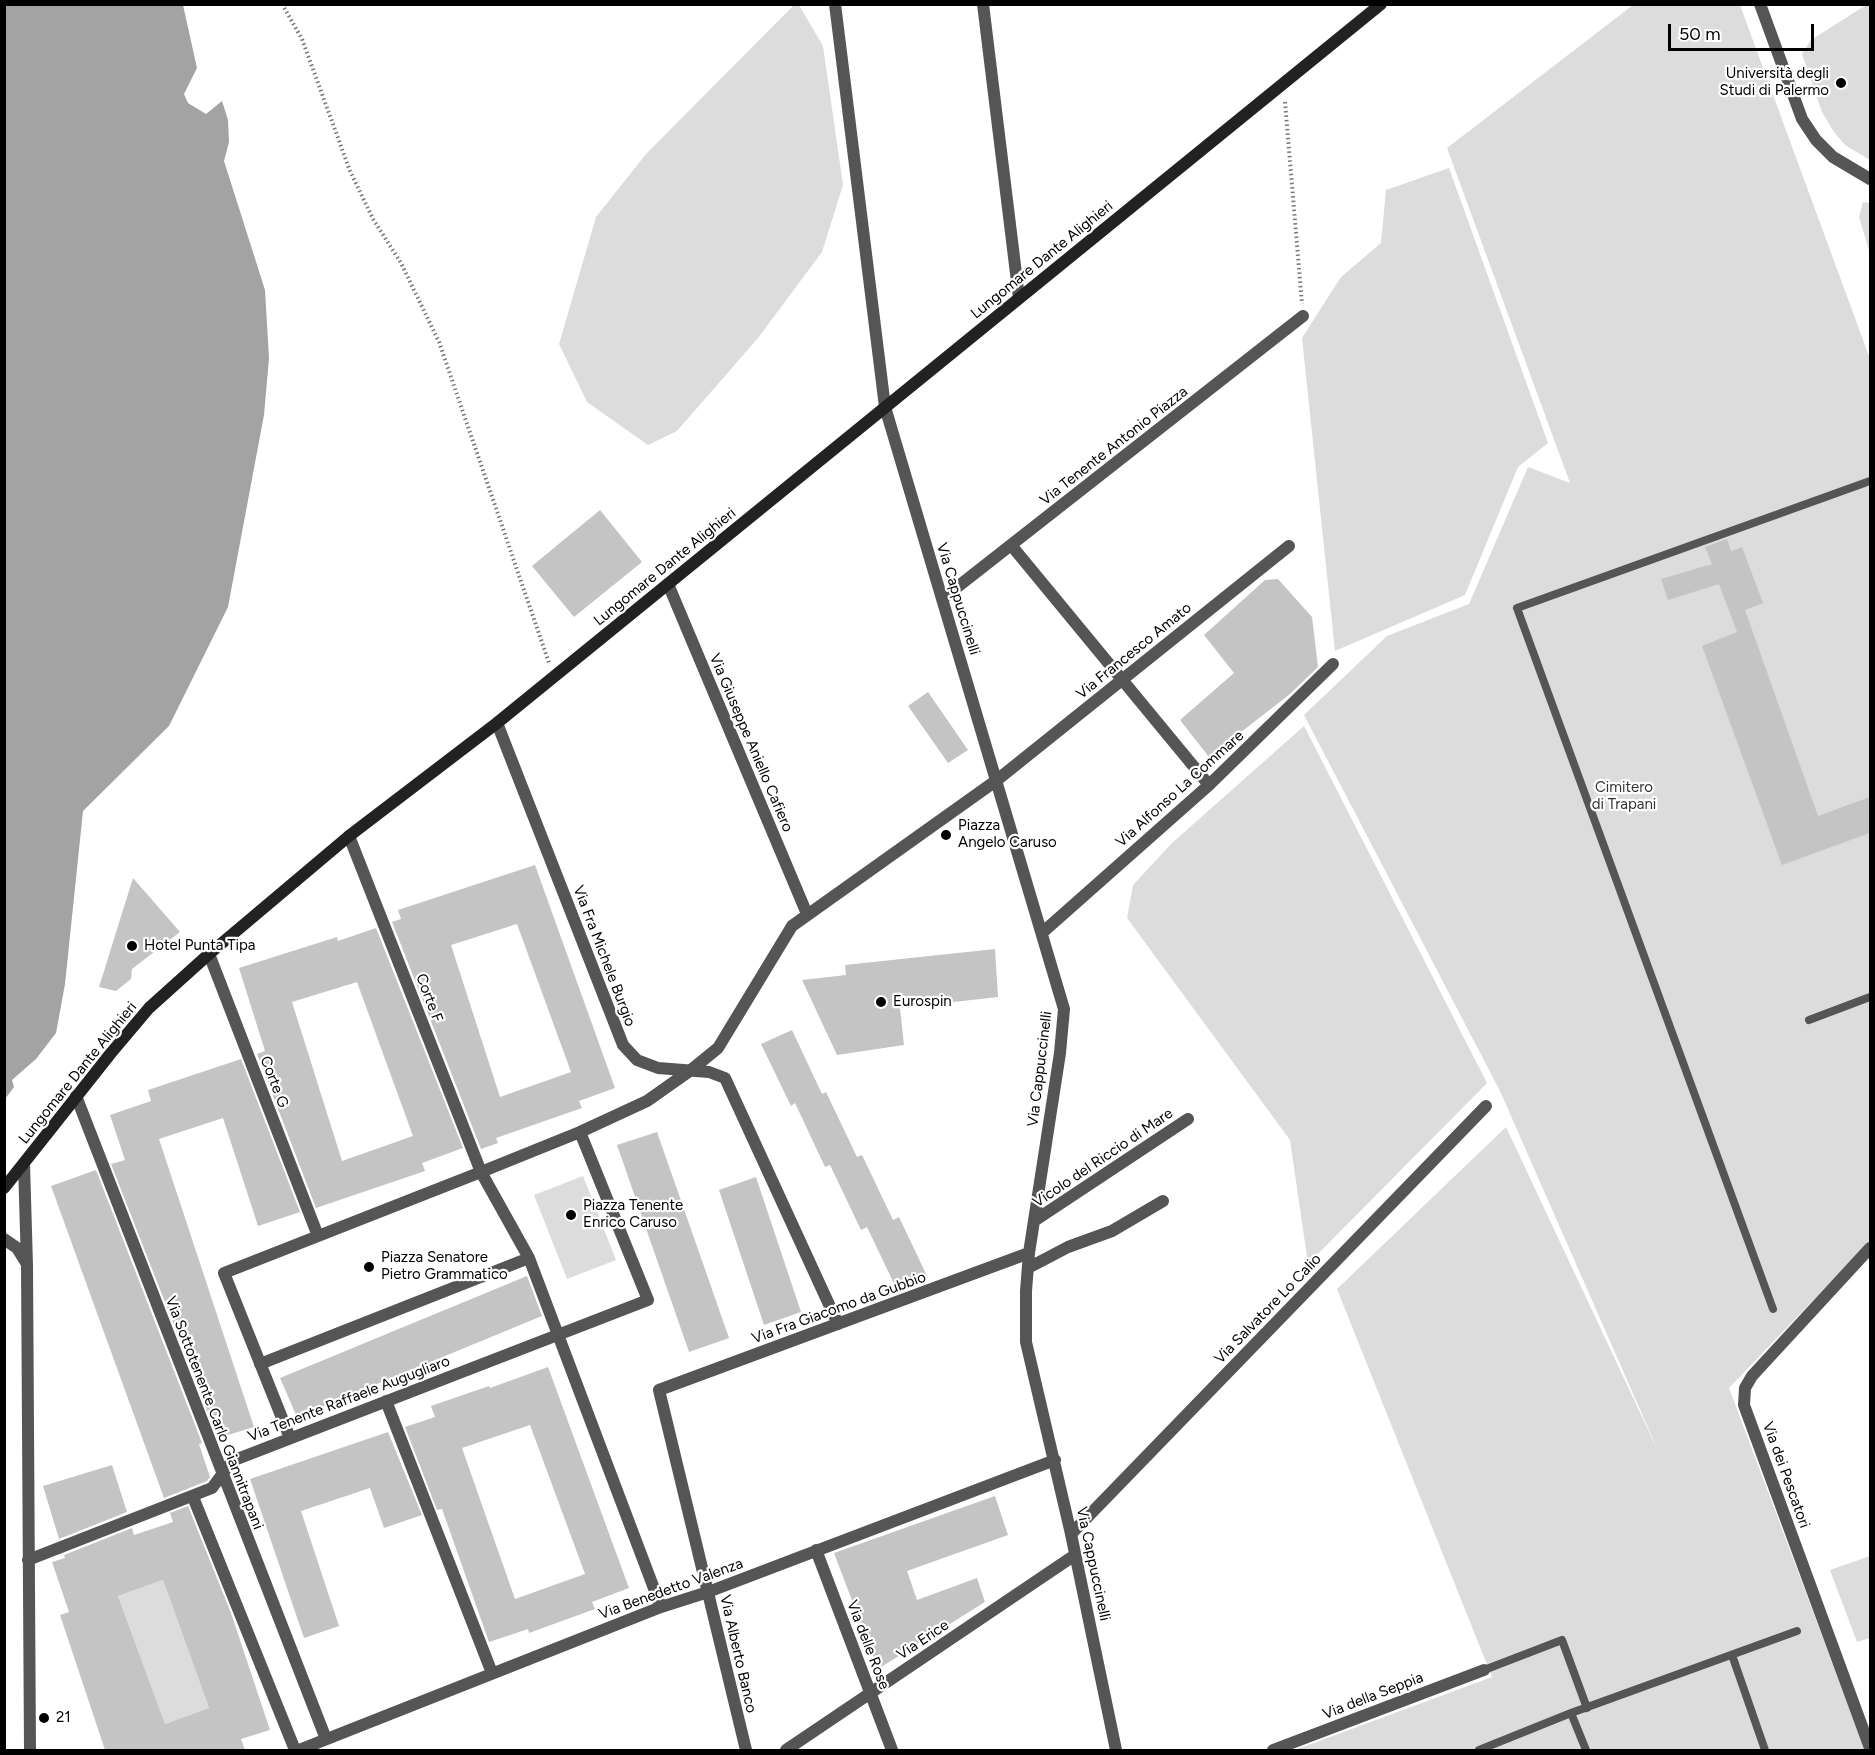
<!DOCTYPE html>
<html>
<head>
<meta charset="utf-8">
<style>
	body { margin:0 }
	#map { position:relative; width:1875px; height:1755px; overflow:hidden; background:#fff; font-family:Figtree,sans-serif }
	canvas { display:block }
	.frame { position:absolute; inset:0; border:6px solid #000; pointer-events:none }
	.scale { position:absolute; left:1668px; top:24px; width:146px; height:27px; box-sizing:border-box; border:3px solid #000; border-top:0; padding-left:8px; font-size:18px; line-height:21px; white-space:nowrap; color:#000; -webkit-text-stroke:4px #fff; paint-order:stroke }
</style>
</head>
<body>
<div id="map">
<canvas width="1875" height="1755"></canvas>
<div class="frame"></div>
<div class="scale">50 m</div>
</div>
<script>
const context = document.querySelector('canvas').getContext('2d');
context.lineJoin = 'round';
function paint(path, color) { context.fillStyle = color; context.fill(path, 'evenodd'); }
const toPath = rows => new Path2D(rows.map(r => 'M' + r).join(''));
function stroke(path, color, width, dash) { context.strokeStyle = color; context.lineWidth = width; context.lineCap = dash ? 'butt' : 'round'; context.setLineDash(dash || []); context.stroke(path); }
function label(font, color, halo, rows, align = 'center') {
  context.font = font + ' Figtree,sans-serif'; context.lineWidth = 4.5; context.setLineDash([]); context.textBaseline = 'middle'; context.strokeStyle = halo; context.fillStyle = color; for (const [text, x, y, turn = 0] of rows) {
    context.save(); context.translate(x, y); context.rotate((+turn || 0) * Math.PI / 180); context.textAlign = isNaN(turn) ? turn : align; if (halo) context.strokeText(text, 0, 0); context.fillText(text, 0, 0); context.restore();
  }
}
const green = toPath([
	[794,5,799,5,823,46,843,185,822,252,758,338,677,431,648,445,587,402,559,344,596,217,646,154],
	[1633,5,1740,5,1870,359,1870,1241,1729,1388,1865,1750,1295,1750,1492,1677,1337,1289,1506,1127,1660,1455,1500,1091,1304,715,1387,636,1469,604,1528,467,1570,483,1447,148],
	[1866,5,1870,5,1870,160,1845,145,1834,132,1822,112,1802,54,1811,40],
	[1449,168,1548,443,1518,467,1465,595,1335,651,1302,338,1341,277,1381,243,1386,190],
	[1863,202,1870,203,1870,254,1859,217],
	[1304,726,1487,1083,1308,1264,1290,1140,1127,918,1133,885,1172,843],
	[583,1176,616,1260,567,1279,534,1195],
	[1870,1556,1870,1638,1857,1642,1830,1570],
	[163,1580,209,1708,165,1724,118,1596]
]);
const water = toPath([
	[5,4,183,5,197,68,184,94,188,103,206,114,222,101,228,120,229,142,224,161,265,290,269,358,264,415,228,607,169,726,83,811,65,984,56,1033,36,1059,12,1080,14,1087,5,1099]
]);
const building = toPath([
	[600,510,642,562,574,617,532,566],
	[1727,539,1731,551,1742,547,1763,603,1745,610,1818,816,1870,797,1870,833,1782,865,1702,646,1737,632,1719,584,1668,600,1661,579,1712,564,1705,547],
	[1278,579,1312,617,1318,667,1290,694,1209,757,1180,720,1234,673,1204,635,1265,580],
	[928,692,968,750,948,763,908,706],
	[535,865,615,1088,579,1101,582,1108,496,1138,498,1143,481,1149,392,922,401,919,398,910],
	[517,924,571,1072,500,1097,451,945],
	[133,878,180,932,132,969,131,979,116,991,99,987],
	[376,928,463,1148,422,1163,425,1171,316,1208,257,1054,265,1051,239,968,337,937,338,941],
	[357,982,413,1136,342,1161,292,1002],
	[995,949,998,997,900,1008,904,1045,837,1055,802,980,846,975,845,965],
	[792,1030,822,1094,826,1092,857,1157,862,1155,893,1220,899,1217,928,1278,898,1292,867,1227,861,1230,830,1165,825,1167,795,1103,791,1106,761,1044],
	[241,1059,300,1212,258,1226,223,1118,159,1139,254,1427,218,1438,111,1164,125,1160,110,1115,151,1101,148,1090],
	[657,1132,729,1338,689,1352,617,1145],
	[96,1170,202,1443,199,1444,210,1477,207,1481,164,1498,51,1186],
	[756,1177,801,1312,764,1325,719,1190],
	[527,1276,542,1316,297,1417,280,1378],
	[548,1367,629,1588,592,1602,595,1609,529,1633,528,1629,489,1642,442,1509,437,1510,405,1427,435,1417,431,1406,489,1386,490,1388],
	[530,1425,585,1574,515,1599,462,1448],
	[388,1432,422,1515,384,1528,370,1488,301,1511,339,1626,304,1638,250,1479],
	[112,1465,127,1512,59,1539,43,1486],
	[995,1496,1008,1535,907,1571,917,1600,977,1578,985,1602,878,1669,834,1553],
	[188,1506,231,1613,270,1730,241,1739,245,1750,105,1750,60,1615,69,1612,52,1562,65,1558,64,1555,132,1528,134,1535,173,1522,170,1513],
	[163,1580,209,1708,165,1724,118,1596]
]);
const path = toPath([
	[282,4,302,39,350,171,373,219,401,263,439,342,549,663],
	[1285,102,1302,304]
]);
const lane = toPath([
	[1809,1020,1870,997],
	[1773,1309,1517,608,1870,481],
	[1732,1655,1765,1750],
	[1484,1670,1562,1640,1587,1708],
	[1571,1713,1586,1750],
	[1479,1750,1571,1713,1797,1631]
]);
const street = toPath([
	[835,4,885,407,1064,1009,1060,1053,1029,1253,1026,1291,1026,1342,1071,1534,1116,1750],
	[983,4,1019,298],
	[1760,4,1802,119,1816,140,1833,157,1870,179],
	[1011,545,1209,785],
	[668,584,807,914],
	[942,599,1303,316],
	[497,723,623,1045,637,1060,658,1068,709,1072,725,1078,838,1324],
	[349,836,481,1172,580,1132,647,1101,691,1070,718,1048,792,926,997,780,1289,546],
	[1043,932,1209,785,1333,664],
	[209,954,318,1236],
	[76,1096,326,1739],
	[24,1164,27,1265,30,1750],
	[1034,1221,1188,1119],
	[4,1239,17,1248,27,1264],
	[1870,1248,1752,1376,1745,1388,1744,1405,1870,1748],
	[529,1258,661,1607],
	[1028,1268,1068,1247,1112,1231,1163,1201],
	[260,1364,529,1258,481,1172,224,1273,290,1438],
	[386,1401,492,1673],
	[193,1497,295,1750],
	[1071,1534,1486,1106],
	[816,1550,892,1750],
	[28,1560,212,1488,232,1461,648,1300,580,1132],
	[299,1750,661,1607,708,1592,1055,1460],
	[746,1750,659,1390,1029,1253],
	[786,1750,1075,1555],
	[1273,1750,1484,1670]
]);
const secondary = toPath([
	[4,1188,111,1053,149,1008,209,954,349,836,497,723,1381,4]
]);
const markers = [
	[1841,83,6,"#000"],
	[946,835,6,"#000"],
	[132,946,6,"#000"],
	[881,1002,6,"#000"],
	[571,1215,6,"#000"],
	[369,1267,6,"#000"],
	[44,1718,6,"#000"]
];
const poiNames = [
	["Università degli",1829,74,"right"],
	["Studi di Palermo",1829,91,"right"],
	["Piazza",958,826],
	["Angelo Caruso",958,843],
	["Hotel Punta Tipa",144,946],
	["Eurospin",893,1002],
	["Piazza Tenente",583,1206],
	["Enrico Caruso",583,1223],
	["Piazza Senatore",381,1258],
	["Pietro Grammatico",381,1275],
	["21",56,1718]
];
const streetNames = [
	["Lungomare Dante Alighieri",1042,260,-39],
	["Via Tenente Antonio Piazza",1114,446,-38],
	["Lungomare Dante Alighieri",665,567,-39],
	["Via Cappuccinelli",958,599,73],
	["Via Francesco Amato",1134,651,-39],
	["Via Giuseppe Aniello Cafiero",751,743,67],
	["Via Alfonso La Commare",1180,789,-42],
	["Via Fra Michele Burgio",604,956,69],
	["Corte F",429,998,69],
	["Via Cappuccinelli",1040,1069,-83],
	["Lungomare Dante Alighieri",78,1073,-51],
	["Corte G",274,1082,69],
	["Vicolo del Riccio di Mare",1103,1158,-34],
	["Via Fra Giacomo da Gubbio",839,1308,-20],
	["Via Salvatore Lo Calio",1268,1309,-46],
	["Via Tenente Raffaele Augugliaro",349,1399,-21],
	["Via Sottotenente Carlo Giannitrapani",214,1413,69],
	["Via dei Pescatori",1786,1475,70],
	["Via Cappuccinelli",1093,1564,78],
	["Via Benedetto Valenza",671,1589,-20],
	["Via Erice",923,1640,-34],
	["Via delle Rose",868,1645,69],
	["Via Alberto Banco",738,1654,77],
	["Via della Seppia",1373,1696,-21]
];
const parkNames = [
	["Cimitero",1624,788],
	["di Trapani",1624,805]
];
paint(green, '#dcdcdc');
paint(water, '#a3a3a3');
paint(building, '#c4c4c4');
stroke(path, '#777', 4, [1.5, 3]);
stroke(lane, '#555', 8);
stroke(street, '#555', 12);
stroke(secondary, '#222', 12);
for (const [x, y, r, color] of markers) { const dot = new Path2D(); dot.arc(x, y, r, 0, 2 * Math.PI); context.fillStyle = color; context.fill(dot); stroke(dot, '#fff', 2); }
label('15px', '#000', '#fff', poiNames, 'left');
label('15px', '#000', '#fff', streetNames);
label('15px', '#333', '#fff', parkNames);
</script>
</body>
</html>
